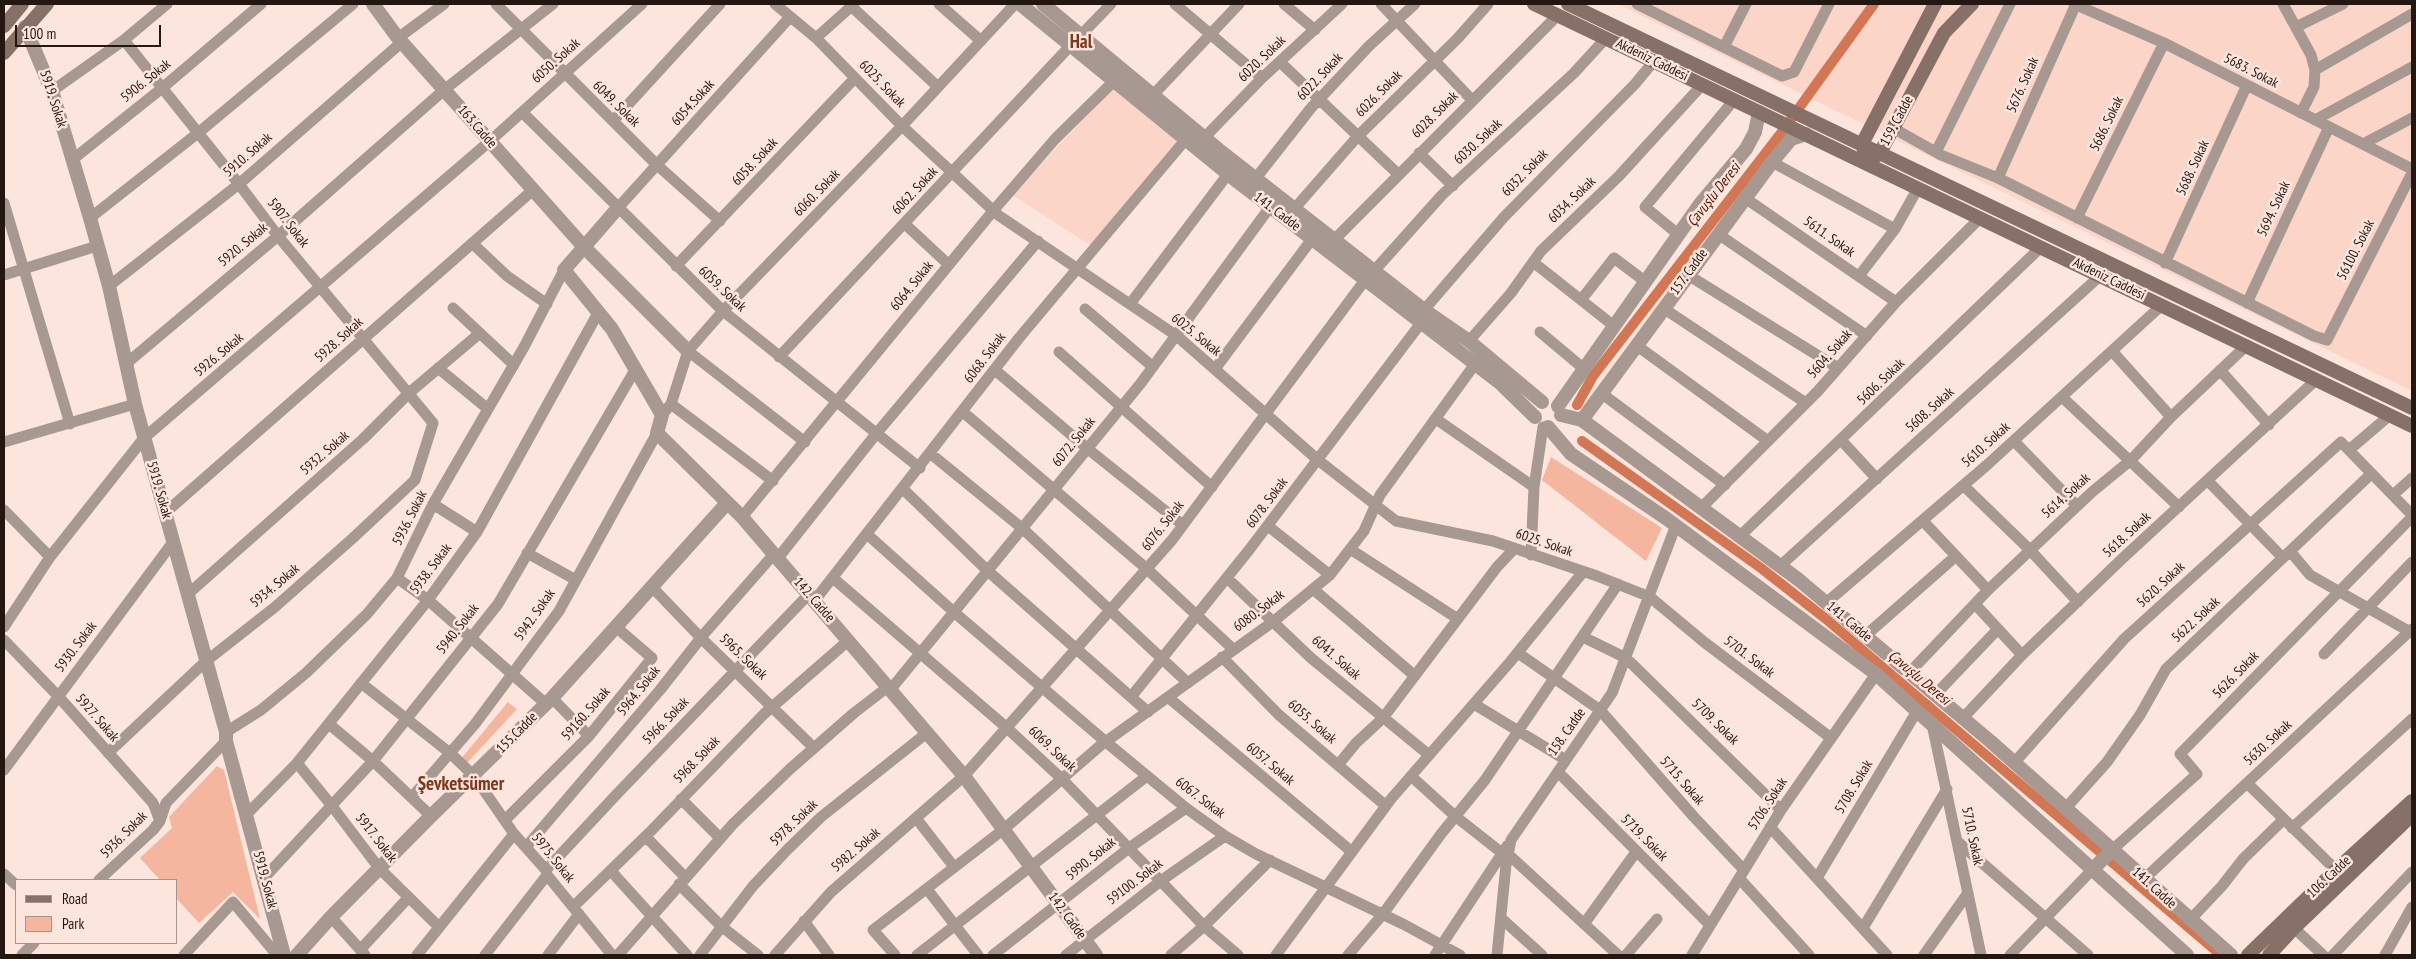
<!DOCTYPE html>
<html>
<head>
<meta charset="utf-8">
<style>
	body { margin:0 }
	#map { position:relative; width:2416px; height:959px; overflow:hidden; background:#fce5dd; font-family:"PT Sans Narrow",sans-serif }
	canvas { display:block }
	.frame { position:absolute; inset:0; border:5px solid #241712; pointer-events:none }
	.legend { position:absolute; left:15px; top:879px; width:162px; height:65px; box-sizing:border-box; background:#fce5dd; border:1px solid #a6938c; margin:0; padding:6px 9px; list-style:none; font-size:15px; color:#241712 }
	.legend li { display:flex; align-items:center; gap:10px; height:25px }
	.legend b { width:25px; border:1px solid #a6938c }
	.scale { position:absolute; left:15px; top:25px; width:146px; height:22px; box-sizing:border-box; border:2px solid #241712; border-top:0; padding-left:6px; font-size:15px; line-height:18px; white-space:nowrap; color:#241712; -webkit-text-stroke:4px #fce5dd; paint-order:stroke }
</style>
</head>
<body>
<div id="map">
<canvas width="2416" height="959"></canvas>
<div class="frame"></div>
<ul class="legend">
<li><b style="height:6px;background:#877068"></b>Road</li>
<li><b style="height:14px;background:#f4b69f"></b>Park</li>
</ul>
<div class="scale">100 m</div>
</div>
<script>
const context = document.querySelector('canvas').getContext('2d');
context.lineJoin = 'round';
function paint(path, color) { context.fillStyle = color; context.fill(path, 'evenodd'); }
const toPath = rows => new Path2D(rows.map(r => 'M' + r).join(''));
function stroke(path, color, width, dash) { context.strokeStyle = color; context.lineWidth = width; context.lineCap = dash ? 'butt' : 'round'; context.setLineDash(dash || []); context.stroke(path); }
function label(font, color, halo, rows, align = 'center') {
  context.font = font + ' "PT Sans Narrow",sans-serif'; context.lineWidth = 5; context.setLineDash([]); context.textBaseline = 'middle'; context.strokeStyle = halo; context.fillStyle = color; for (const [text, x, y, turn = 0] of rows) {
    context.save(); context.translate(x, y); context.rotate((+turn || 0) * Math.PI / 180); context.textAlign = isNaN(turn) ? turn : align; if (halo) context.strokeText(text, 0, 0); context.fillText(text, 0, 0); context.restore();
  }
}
const built = toPath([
	[1618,4,2412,4,2412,391,1808,97],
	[1114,87,1177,140,1090,245,1012,195]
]);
const green = toPath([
	[1551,457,1662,528,1646,561,1542,480],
	[508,702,517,709,465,765,460,760],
	[217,766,224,770,260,919,233,892,199,923,176,898,176,880,160,880,140,858,172,828,169,817]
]);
const canal = toPath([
	[1577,405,1593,376,1781,133,1874,4],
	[1582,441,1761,568,1826,619,2221,955]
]);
const minor = toPath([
	[496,4,657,165,720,221],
	[775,4,816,38,902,126,998,215,1177,336,1318,460,1396,521,1493,541,1597,576,1650,597,1704,642,1831,738],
	[939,4,981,41],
	[1175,4,1262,78],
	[1284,4,1315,30],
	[1381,4,1472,100],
	[1637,4,1782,76,1794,72,1829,4],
	[2074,4,2164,43,2412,169],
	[2283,4,2311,55,2315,70,2314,87,2301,113],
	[851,6,938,87],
	[2296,27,2343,4],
	[1081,35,1111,4],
	[398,38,444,4],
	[816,38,854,4],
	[1724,47,1746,4],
	[1280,62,1398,174],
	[2315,70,2412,14],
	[52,91,124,40,167,4],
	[1153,95,1239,4],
	[522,112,723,311,920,468],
	[2315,120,2412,67],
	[613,121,720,4],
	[1893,128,1941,155,1998,178,2314,336,2327,340,2412,173],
	[1204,138,1262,78,1342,4],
	[2363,144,2412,118],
	[1936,152,2010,4],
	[1419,153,1453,186],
	[72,160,161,89,261,4],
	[1772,162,1895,229],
	[1256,178,1311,108,1369,46,1415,4],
	[1998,178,2076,4],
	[1745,198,1896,302],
	[4,203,70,424],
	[1295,208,1358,136,1458,38,1488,4],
	[617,209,790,17],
	[90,218,198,133,353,4],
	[2077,218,2164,43],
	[905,224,949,265],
	[1718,234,1867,336],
	[1679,235,1645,207,1734,100],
	[1335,239,1558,15],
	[472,243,507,276,547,304],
	[1533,262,1614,326],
	[2165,263,2247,85],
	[676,266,855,78],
	[1374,271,1442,195,1574,73,1606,38],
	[4,275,97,246],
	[1688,275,1838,368],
	[1859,276,1895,229,1918,188],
	[109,286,239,184,402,42],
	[1581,300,1614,258,1646,282],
	[2247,303,2329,127],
	[1130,304,1228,174],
	[453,308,514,365],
	[1663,308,1806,403],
	[1085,309,1153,367],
	[1424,310,1504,217,1635,84,1654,61],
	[1540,332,1583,368],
	[1469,341,1511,293,1541,251,1619,176,1702,85],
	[1636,345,1768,441],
	[688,351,805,442],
	[2112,351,2171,417],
	[1059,352,1212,487],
	[779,357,1071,45],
	[127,363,278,236,444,90,553,4],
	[438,368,488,409],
	[1215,369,1312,239],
	[995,370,1088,449,1183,525],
	[2220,370,2269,425],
	[1601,393,1725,485],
	[2062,397,2179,507],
	[671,404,773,481],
	[963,412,1147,569,1233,649],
	[662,415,671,404,688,351,723,311,902,126,1015,4],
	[1436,419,1534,487],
	[1841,440,1877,479],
	[2014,441,2077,506],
	[4,442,135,404],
	[2349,450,2390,415],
	[931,454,1023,529,1188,683],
	[2208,481,2283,558],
	[1964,486,2030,550,2078,602],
	[903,489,989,572,1148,712],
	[2393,495,2412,478],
	[433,504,477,532],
	[1701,508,1818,391,1896,302,1980,218],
	[4,510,50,557],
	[166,512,533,190],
	[742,517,993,211,1055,139,1114,81],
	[1923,521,1988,590],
	[1268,526,1330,575],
	[868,535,955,613,1106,742,1186,808,1225,836,1256,854,1403,924,1460,955],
	[1739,537,2041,247],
	[1350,549,1458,619],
	[2290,551,2310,575,2412,633],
	[527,553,576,580],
	[1531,555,1534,487,1543,427],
	[778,558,876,434,1038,241],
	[1780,566,2101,275],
	[397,578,428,600,546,704],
	[833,578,1007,728,1062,779,1204,926,1238,955],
	[1227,578,1311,658,1429,755],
	[652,587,701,638,814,748],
	[1313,589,1415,676],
	[188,594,363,439,409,393,480,333],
	[815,600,1019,338,1186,139],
	[1826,603,1987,465,2162,305],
	[1975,604,2022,655],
	[4,627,50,557,144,438,490,141,642,4],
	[1865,636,1956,556],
	[1583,637,1626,658,1781,810],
	[4,640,58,696,153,803,160,821],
	[1518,653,1600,710,1694,817,1744,870],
	[2324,654,2412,562],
	[1222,657,1279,715,1386,806],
	[1909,673,1988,590,2092,492,2131,460,2171,417,2247,345],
	[361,683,450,753,474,776,514,834,546,870,547,875,612,955],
	[891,689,1141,383,1270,207],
	[1935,695,1998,629],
	[1131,697,1249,550,1421,323],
	[552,698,589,736],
	[1169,698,1352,852],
	[1474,704,1566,760],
	[1963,718,2022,655,2124,557,2317,379],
	[329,724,373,761,431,816],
	[1932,724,1981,955],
	[226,732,261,710,306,673,367,614,397,578,433,504,524,347,564,270],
	[108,753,205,662,275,607,353,538,415,480,433,423,278,236,239,184,124,40],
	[297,763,332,806,379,868,439,927],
	[2014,763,2124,639,2341,442,2412,515],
	[1338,765,1356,743,1383,718,1497,567,1514,549],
	[4,770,173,542],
	[1558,772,1710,925],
	[1411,776,1455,816,1502,853],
	[2247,783,2336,870],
	[412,797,475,724,559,611,657,433],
	[681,799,720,838],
	[2065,809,2107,762,2140,715,2166,669,2371,474],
	[247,814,297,763,428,600,477,532,598,313],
	[916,818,954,867],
	[505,820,589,736,652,658,616,627],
	[1770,827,1887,955],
	[2292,828,2412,719],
	[646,837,685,877],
	[1958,842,2088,955],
	[526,847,660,690,704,634,774,554],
	[2112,850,2197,774,2180,754,2412,517],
	[1508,854,1618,955],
	[546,870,616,795,809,594],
	[611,871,687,955],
	[4,874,16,885],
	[264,878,373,761,498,604,635,370],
	[1739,878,1809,955],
	[1817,878,1917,711],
	[2144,879,2412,629],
	[99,880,153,830,160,821,166,803,226,741],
	[679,884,721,926,758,955],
	[927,889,978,955],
	[573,907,649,833,764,714,849,640],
	[331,917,365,955],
	[1501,918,1542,955],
	[2190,920,2222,886,2243,859,2284,819],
	[804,921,829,955],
	[1584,924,1636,852],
	[1863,928,1947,789],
	[2294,928,2323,955],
	[360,950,408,898],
	[22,955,34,943],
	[184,955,233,902,277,955],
	[417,955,514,834],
	[485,955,547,875],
	[548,955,579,914],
	[618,955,733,824,790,769,854,713,889,686],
	[700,955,753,886,788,849,821,817,928,732],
	[775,955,831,892,964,776,1172,540,1365,280],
	[895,955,873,930,1004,829,1101,745,1274,621,1330,575,1364,531,1380,495,1475,364],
	[917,955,1147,776],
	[993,955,1129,848,1186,808],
	[1066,955,1162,880,1225,836],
	[1171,955,1204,926,1270,860],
	[1276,955,1391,799,1510,662,1583,572],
	[1348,955,1383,914,1441,834,1485,780,1618,584],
	[1435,955,1507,846],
	[1497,955,1506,865,1511,840,1612,693,1676,525],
	[1626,955,1657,919],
	[1692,955,1781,810,1876,674],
	[1924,955,1968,893],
	[2010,955,2092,870],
	[2333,955,2412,872],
	[2385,955,2412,907]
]);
const tertiary = toPath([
	[373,4,398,38,584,247,564,270,612,329,662,415,657,433,742,517,964,776,1096,955],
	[1020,4,1238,182,1500,383,1535,417],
	[1043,4,1219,150,1424,310,1469,341,1542,402],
	[25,27,52,91,90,218,109,286,135,404,226,732,226,741,284,955],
	[617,209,584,247,688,351],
	[1558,406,1700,204,1746,149,1755,132,1759,112],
	[1561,415,1582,420,1799,580,1990,741,2231,955],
	[1582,420,1772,162,1791,139,1806,134],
	[1548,427,1571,454,1667,519,1876,674,2187,955],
	[2092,870,2112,850],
	[297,955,331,917,431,816,552,698,727,503]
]);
const secondary = toPath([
	[1534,4,2412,426],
	[1568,4,2412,408],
	[1935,4,1862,144,1868,162,1880,153,1944,33,1972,4],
	[4,26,22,4],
	[4,53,47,4],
	[2248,955,2336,870,2412,801],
	[2269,955,2294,928,2412,815]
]);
const streetNames = [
	["6020. Sokak",1262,59,-44],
	["Akdeniz Caddesi",1652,60,26],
	["6050. Sokak",556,61,-42],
	["5683. Sokak",2251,71,27],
	["6022. Sokak",1320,77,-47],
	["5906. Sokak",146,81,-39],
	["6025. Sokak",882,84,46],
	["5676. Sokak",2023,85,-66],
	["6026. Sokak",1379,94,-45],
	["5919. Sokak",53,99,72],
	["6054.Sokak",693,103,-48],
	["6049. Sokak",616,104,44],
	["6028. Sokak",1435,115,-45],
	["159. Cadde",1897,121,-62],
	["5686. Sokak",2107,124,-64],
	["163.Cadde",477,127,49],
	["6030. Sokak",1478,142,-43],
	["5910. Sokak",248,155,-41],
	["6058. Sokak",755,162,-47],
	["5688. Sokak",2193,168,-65],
	["6032. Sokak",1525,173,-46],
	["6062. Sokak",915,191,-47],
	["6060. Sokak",817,193,-46],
	["6034. Sokak",1572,200,-44],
	["5694. Sokak",2274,209,-65],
	["141. Cadde",1277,212,37],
	["5907. Sokak",288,223,52],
	["5611. Sokak",1829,237,35],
	["5920. Sokak",243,245,-40],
	["56100. Sokak",2356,250,-63],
	["157. Cadde",1689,272,-54],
	["Akdeniz Caddesi",2109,279,26],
	["6064. Sokak",912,286,-51],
	["6059. Sokak",722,289,43],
	["6025. Sokak",1196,335,39],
	["5928. Sokak",339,340,-42],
	["5604. Sokak",1830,354,-49],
	["5926. Sokak",219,355,-40],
	["6068. Sokak",985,358,-53],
	["5606. Sokak",1881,382,-44],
	["5608. Sokak",1930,410,-42],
	["6072. Sokak",1074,442,-51],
	["5610. Sokak",1986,445,-42],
	["5932. Sokak",325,453,-41],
	["5919. Sokak",159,490,74],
	["5614. Sokak",2066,496,-42],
	["6078. Sokak",1267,503,-53],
	["5936. Sokak",410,518,-63],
	["6076. Sokak",1163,526,-52],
	["5618. Sokak",2127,535,-43],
	["6025. Sokak",1544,543,19],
	["5938. Sokak",431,569,-53],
	["5620. Sokak",2161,585,-43],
	["5934. Sokak",275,586,-40],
	["142. Cadde",814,600,49],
	["6080. Sokak",1259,611,-37],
	["5942. Sokak",535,615,-55],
	["5622. Sokak",2196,620,-43],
	["141. Cadde",1849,622,40],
	["5940. Sokak",458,629,-52],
	["5930. Sokak",76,647,-53],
	["5965. Sokak",743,657,43],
	["5701. Sokak",1749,657,37],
	["6041. Sokak",1336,658,41],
	["5626. Sokak",2236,675,-46],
	["5964. Sokak",639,691,-51],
	["59160. Sokak",586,714,-49],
	["5927. Sokak",97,718,49],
	["5966. Sokak",666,721,-46],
	["6055. Sokak",1312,722,41],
	["5709. Sokak",1715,722,44],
	["158. Cadde",1567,732,-55],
	["155.Cadde",517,733,-45],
	["5630. Sokak",2268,743,-43],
	["6069. Sokak",1052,749,43],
	["5968. Sokak",697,760,-46],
	["6057. Sokak",1270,764,40],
	["5715. Sokak",1682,781,49],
	["5708. Sokak",1854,787,-59],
	["6067. Sokak",1200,798,37],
	["5706. Sokak",1768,804,-57],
	["5978. Sokak",794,823,-44],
	["5936. Sokak",124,835,-45],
	["5710. Sokak",1972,836,78],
	["5917. Sokak",376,838,52],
	["5719. Sokak",1644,838,45],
	["5982. Sokak",856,850,-41],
	["5975. Sokak",553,858,51],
	["5990. Sokak",1091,859,-39],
	["106. Cadde",2329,877,-43],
	["5919. Sokak",265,880,75],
	["59100. Sokak",1135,882,-37],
	["141. Cadde",2154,888,42],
	["142. Cadde",1067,916,54]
];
const waterNames = [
	["Çavuşlu Deresi",1714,195,-52],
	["Çavuşlu Deresi",1919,678,40]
];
const districtNames = [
	["Hal",1081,43],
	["Şevketsümer",461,785]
];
paint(built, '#fad5c8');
paint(green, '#f4b69f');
stroke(canal, '#d37653', 10);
stroke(minor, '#a89892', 11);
stroke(tertiary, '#a89892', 14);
stroke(secondary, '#877068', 14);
label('14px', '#241712', '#fce5dd', streetNames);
label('italic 15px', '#511600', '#fce5dd', waterNames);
label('bold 19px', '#7a381e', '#fce5dd', districtNames);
</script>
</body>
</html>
